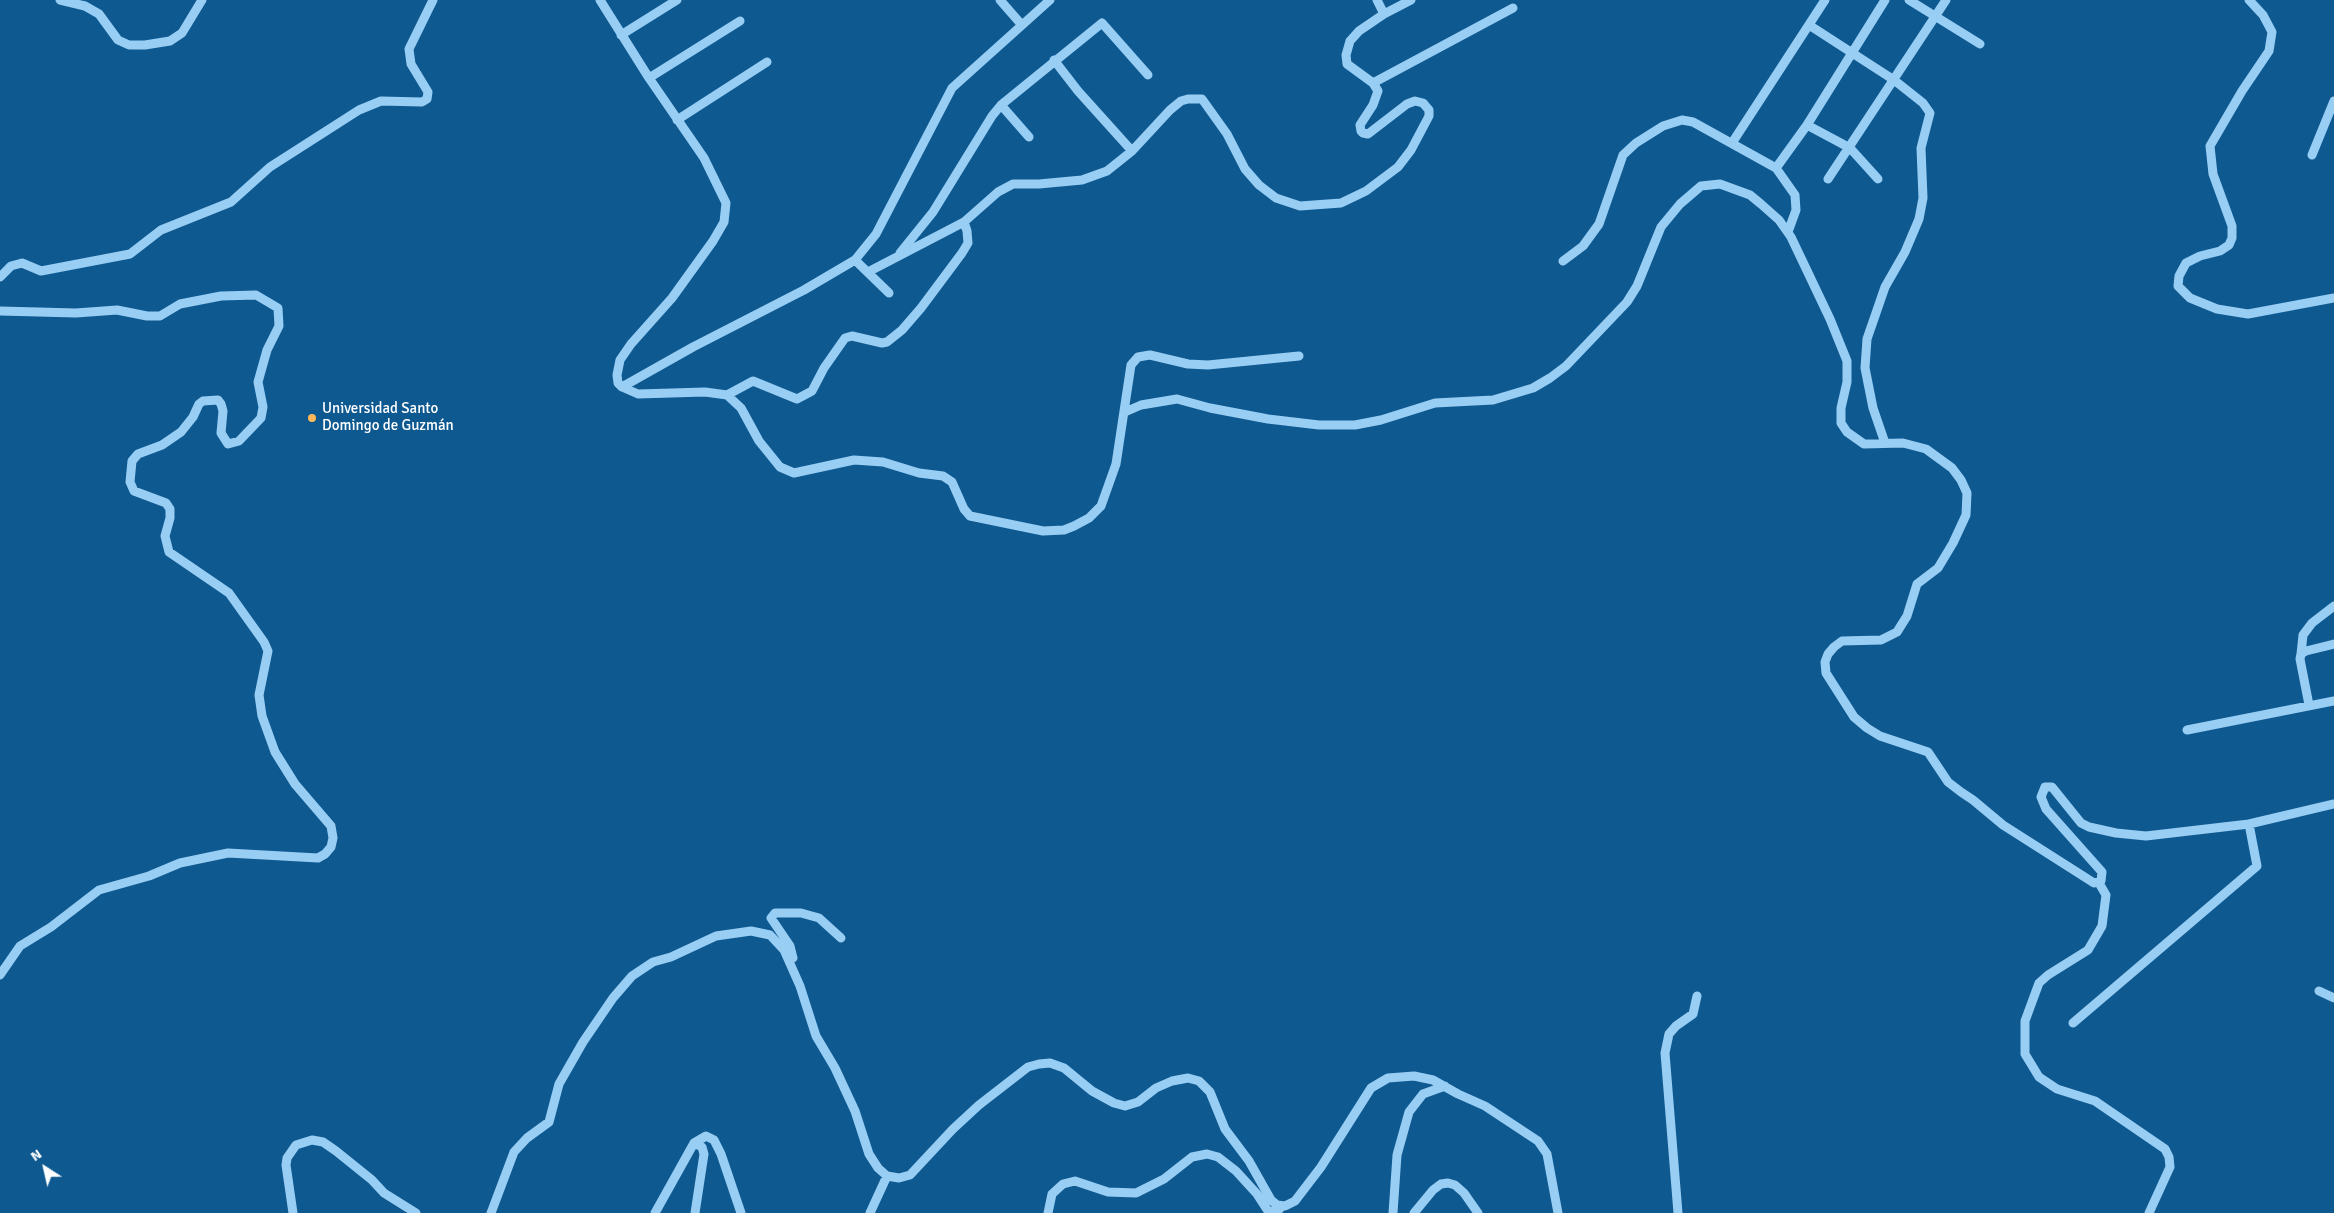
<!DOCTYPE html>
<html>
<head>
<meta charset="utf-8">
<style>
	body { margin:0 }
	#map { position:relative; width:2334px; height:1213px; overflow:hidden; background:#0f5991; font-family:Signika,sans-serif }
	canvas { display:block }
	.north { position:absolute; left:20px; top:1143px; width:50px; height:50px; -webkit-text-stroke:4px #0f5991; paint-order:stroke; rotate:325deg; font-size:14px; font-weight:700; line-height:20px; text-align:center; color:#fff }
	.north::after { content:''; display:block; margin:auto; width:18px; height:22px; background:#fff; clip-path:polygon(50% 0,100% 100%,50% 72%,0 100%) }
</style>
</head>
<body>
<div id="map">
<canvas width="2334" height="1213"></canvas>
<div class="north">N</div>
</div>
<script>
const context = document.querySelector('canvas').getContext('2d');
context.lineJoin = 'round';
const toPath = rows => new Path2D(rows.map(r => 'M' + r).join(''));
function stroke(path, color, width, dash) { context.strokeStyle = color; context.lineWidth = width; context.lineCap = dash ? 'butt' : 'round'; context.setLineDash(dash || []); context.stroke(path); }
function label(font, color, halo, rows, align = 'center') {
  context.font = font + ' Signika,sans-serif'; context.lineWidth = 4.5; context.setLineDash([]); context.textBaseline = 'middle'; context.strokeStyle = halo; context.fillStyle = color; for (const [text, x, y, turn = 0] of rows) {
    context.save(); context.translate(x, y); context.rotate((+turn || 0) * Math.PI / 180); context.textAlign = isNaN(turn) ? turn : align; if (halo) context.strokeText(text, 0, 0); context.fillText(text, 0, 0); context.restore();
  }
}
const minor = toPath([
	[60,0,85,6,99,14,118,40,129,45,145,45,170,41,182,33,202,0],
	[600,0,649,78,704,158,726,203,724,222,713,241,672,298,631,344,620,360,617,375,618,383,622,387,693,347,804,290,855,260,876,234,952,88,1050,0],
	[1000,0,1021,24],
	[1377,0,1384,14],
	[1909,0,1980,44],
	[2249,0,2263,15,2272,32,2269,51,2242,91,2210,146,2213,174,2232,226,2232,238,2229,245,2220,251,2200,256,2186,263,2179,276,2178,286,2190,298,2217,309,2248,314,2334,298],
	[1809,25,1894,80,1923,103,1930,113,1921,148,1923,198,1919,219,1905,252,1885,287,1867,339,1865,368,1873,408,1885,443],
	[621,35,677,0],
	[1054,60,1078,91,1132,151],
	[649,78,740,21],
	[1373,83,1513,8],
	[1001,105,1029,137],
	[677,120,767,62],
	[1807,125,1850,148,1878,179],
	[1732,143,1825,0],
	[2312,155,2334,101],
	[1776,168,1807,125,1885,0],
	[1828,179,1946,0],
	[900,253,933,212,992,116,1001,105,1102,23,1148,75],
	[855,260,889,293],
	[1563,261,1583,246,1599,224,1623,155,1636,143,1663,126,1682,120,1693,122,1776,168,1795,195,1796,210,1788,232],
	[868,272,964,222,998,192,1013,184,1039,184,1082,180,1107,171,1132,151,1170,110,1181,101,1188,99,1202,99,1227,134,1245,169,1259,185,1276,198,1300,206,1341,203,1366,191,1398,167,1411,150,1429,116,1429,110,1423,103,1415,101,1407,104,1368,134,1363,133,1361,131,1360,125,1373,105,1378,91,1373,83,1347,64,1346,55,1350,41,1359,31,1384,14,1411,0],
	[0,277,11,266,22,263,41,271,130,254,161,230,231,202,270,167,359,110,381,101,422,102,427,99,428,92,411,64,409,49,433,0],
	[0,311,76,313,117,310,147,316,160,316,180,304,221,296,256,295,278,308,279,326,267,350,258,382,263,407,261,418,239,441,228,444,221,433,223,411,221,404,218,400,203,401,199,404,193,417,181,432,162,445,138,454,132,461,130,482,134,491,166,503,170,509,170,518,165,536,169,552,229,593,264,642,268,651,259,695,262,716,275,752,295,784,331,826,333,838,331,847,325,854,318,858,228,853,180,863,149,876,99,890,51,927,20,946,0,975],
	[622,387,638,394,705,392,727,395,741,408,759,441,780,467,794,473,854,460,883,462,919,473,943,476,952,482,964,509,970,516,1043,531,1064,530,1074,526,1089,518,1101,506,1116,464,1131,365,1138,357,1150,355,1188,364,1208,365,1299,356],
	[727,395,753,381,797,399,812,391,824,368,845,338,852,336,882,343,887,342,902,330,921,308,962,253,968,243,967,231,964,222],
	[1125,412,1141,405,1177,399,1210,408,1268,419,1319,425,1355,425,1381,420,1435,403,1493,400,1533,388,1550,378,1566,366,1627,302,1637,286,1661,227,1680,204,1701,186,1720,184,1750,195,1761,204,1779,220,1791,237,1830,319,1847,361,1847,382,1841,408,1841,423,1847,432,1864,444,1903,443,1926,449,1952,468,1961,480,1967,493,1966,515,1953,543,1938,568,1917,584,1907,616,1897,632,1881,640,1842,641,1834,647,1828,654,1825,662,1826,673,1854,717,1867,728,1880,736,1928,752,1948,782,1961,792,1973,800,2003,825,2094,883,2101,881,2102,872,2046,809,2041,797,2045,787,2052,787,2081,823,2089,827,2116,833,2146,836,2249,824,2334,804],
	[2301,654,2303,635,2312,623,2334,606],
	[2309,705,2300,659,2301,654,2306,651,2334,644],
	[2187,730,2334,701],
	[2099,883,2106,895,2102,926,2088,950,2048,975,2039,983,2025,1021,2025,1054,2039,1077,2057,1089,2095,1101,2165,1149,2169,1157,2170,1167,2149,1213],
	[793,958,790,946,771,918,775,913,801,913,819,918,841,938],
	[2319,991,2334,998],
	[2073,1023,2257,866,2249,824],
	[694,1143,702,1147,704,1154,695,1213],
	[293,1213,286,1165,287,1158,296,1145,312,1140,323,1142,336,1151,372,1180,384,1193,416,1213],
	[491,1213,514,1152,527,1138,549,1122,559,1084,583,1042,613,998,632,976,653,962,671,957,716,936,751,931,770,935,784,950,800,986,816,1036,835,1068,855,1111,869,1154,878,1168,887,1176,899,1178,910,1175,953,1129,979,1105,1028,1067,1039,1064,1050,1063,1064,1068,1092,1091,1114,1103,1125,1106,1138,1102,1156,1088,1172,1081,1188,1078,1199,1081,1210,1092,1225,1129,1249,1161,1271,1200,1277,1205,1285,1206,1295,1201,1321,1167,1371,1088,1388,1078,1414,1076,1433,1080,1458,1094,1485,1106,1538,1141,1547,1154,1558,1213],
	[655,1213,694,1143,706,1136,714,1140,721,1154,741,1213],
	[870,1213,887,1176],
	[1048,1213,1052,1194,1063,1184,1075,1181,1108,1192,1136,1193,1164,1179,1192,1157,1207,1154,1218,1157,1236,1171,1257,1194,1268,1211,1277,1212,1282,1206],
	[1393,1213,1397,1155,1409,1112,1423,1094,1445,1086],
	[1414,1213,1433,1190,1441,1184,1448,1183,1455,1185,1464,1193,1478,1213],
	[1678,1213,1665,1053,1669,1034,1676,1026,1693,1014,1697,996]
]);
const markers = [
	[312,418,5,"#ffb95b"]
];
const poiNames = [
	["Universidad Santo",322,409],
	["Domingo de Guzmán",322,426]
];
stroke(minor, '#98cef4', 9);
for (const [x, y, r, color] of markers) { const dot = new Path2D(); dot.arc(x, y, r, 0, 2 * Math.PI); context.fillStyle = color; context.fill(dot); stroke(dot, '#0f5991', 2); }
label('15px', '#fff', '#0f5991', poiNames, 'left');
</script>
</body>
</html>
